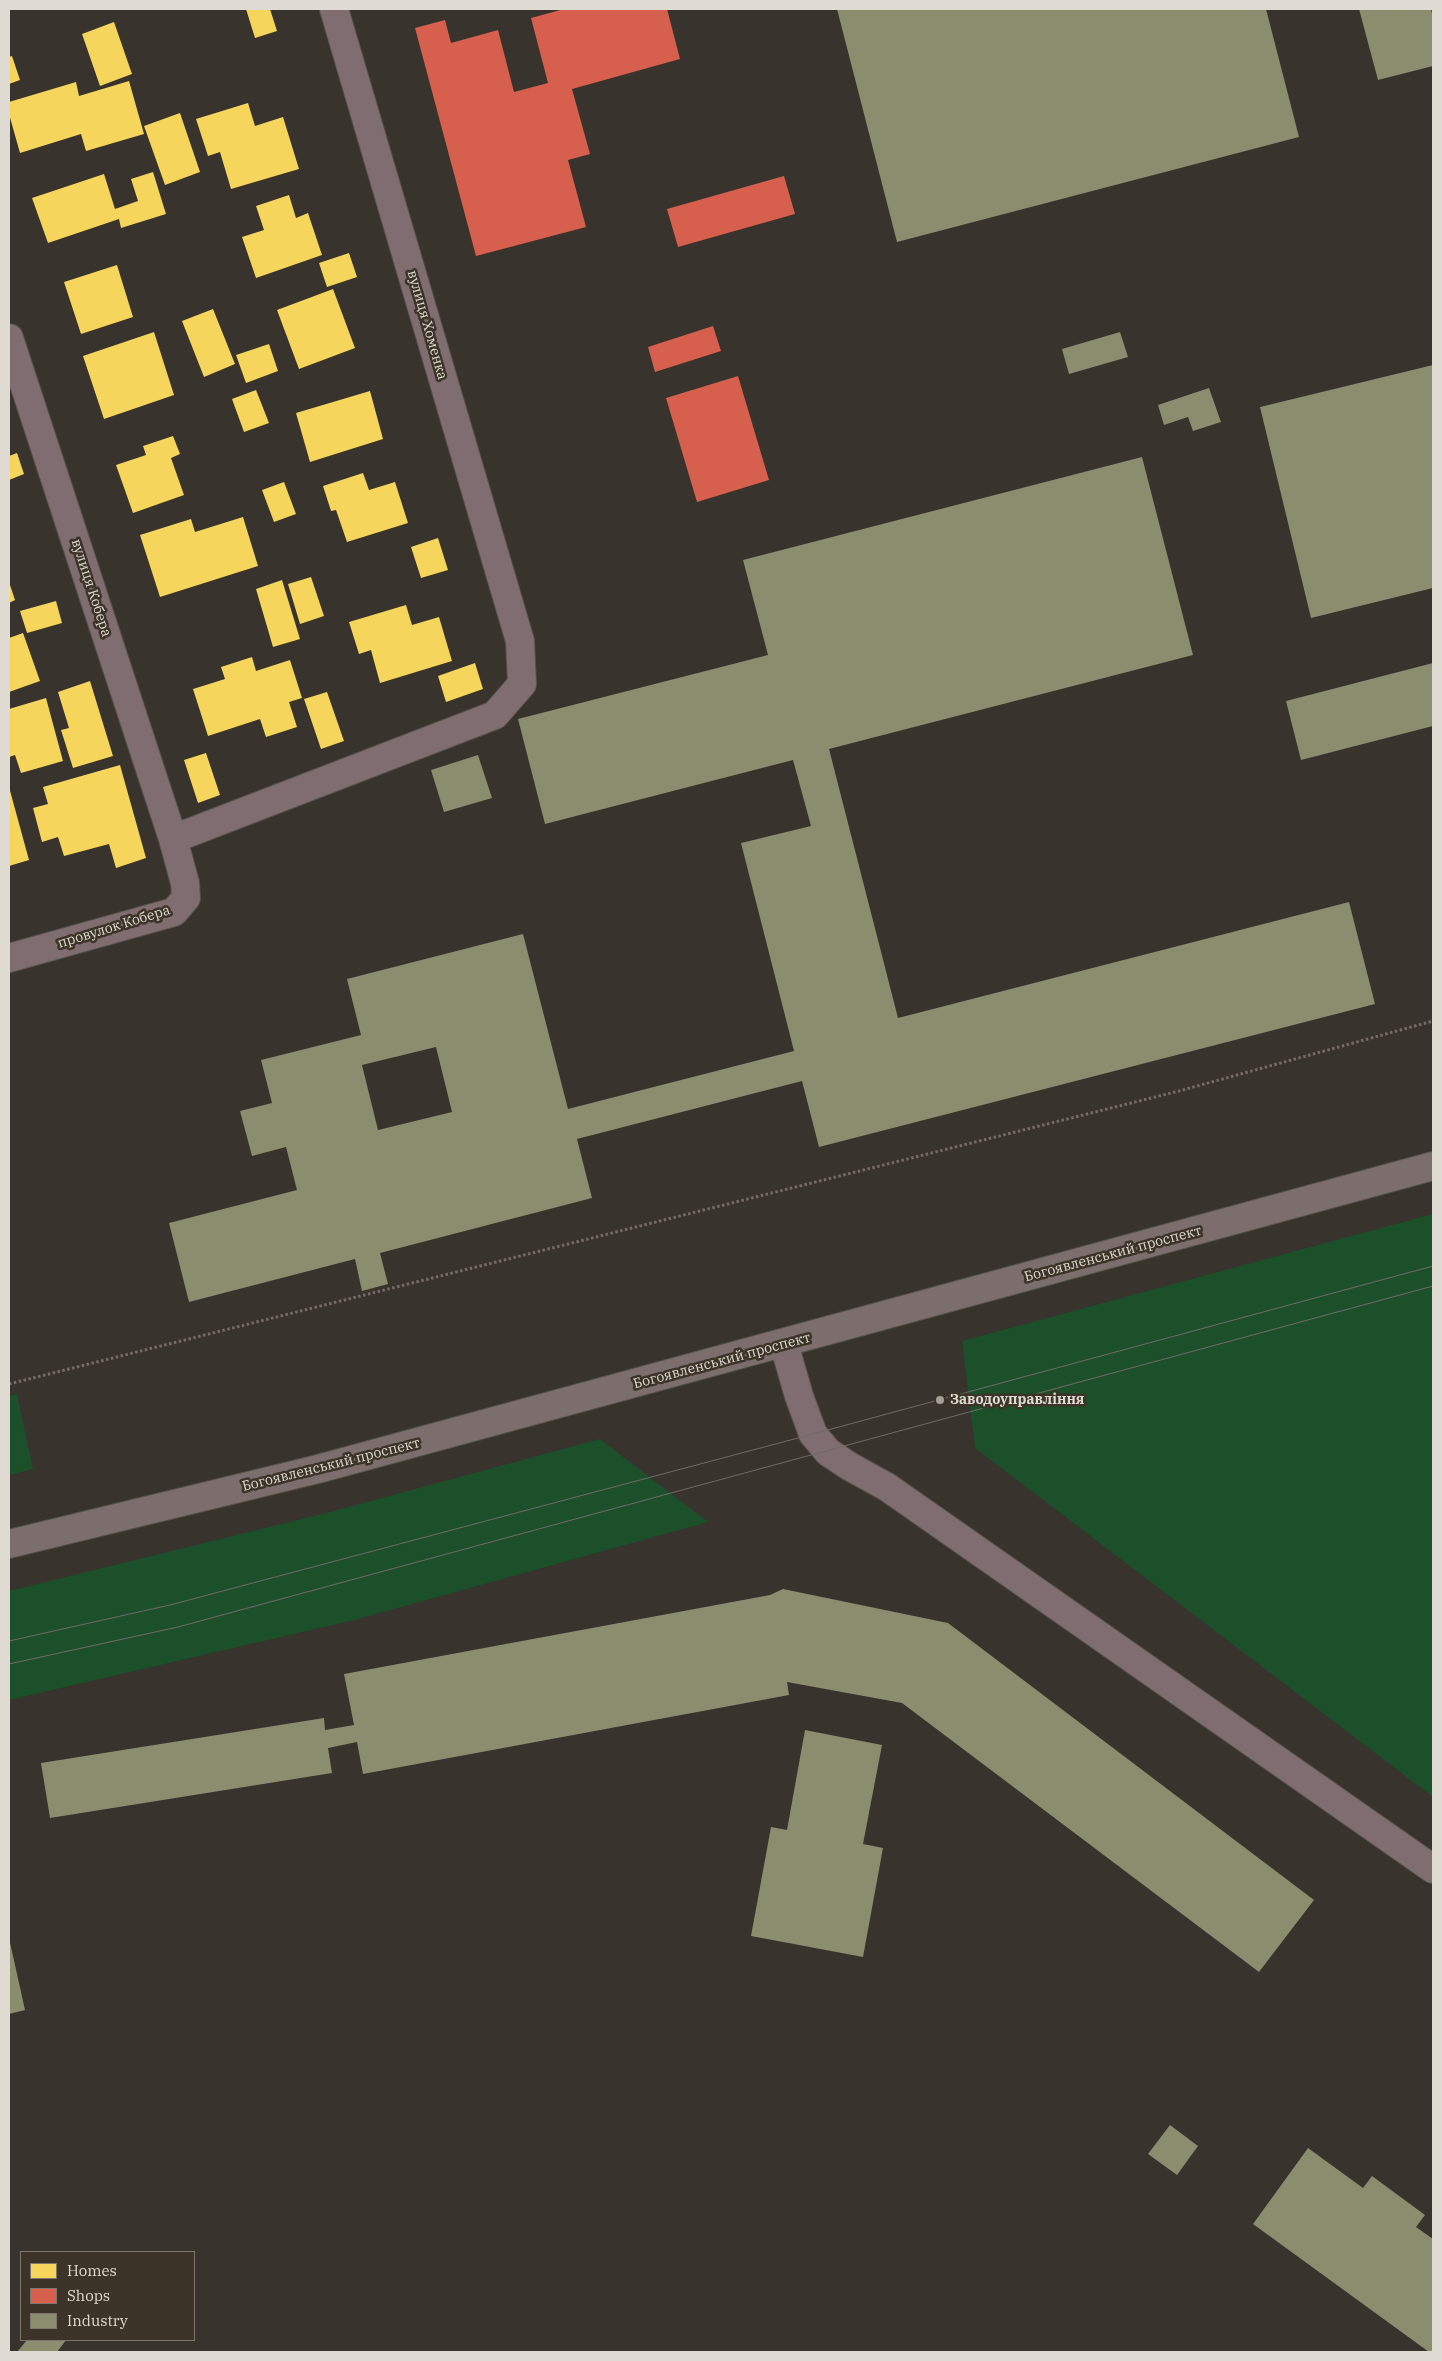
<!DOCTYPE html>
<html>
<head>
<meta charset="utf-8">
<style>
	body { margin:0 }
	#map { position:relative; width:1442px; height:2361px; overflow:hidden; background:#38332c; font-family:"IBM Plex Serif",serif }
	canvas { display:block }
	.frame { position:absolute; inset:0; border:10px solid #dfdad2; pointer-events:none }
	.legend { position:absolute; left:20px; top:2251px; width:175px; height:90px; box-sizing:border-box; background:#3c3428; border:1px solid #7d766c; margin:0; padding:6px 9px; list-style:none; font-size:15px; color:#dfdad2 }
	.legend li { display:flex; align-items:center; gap:10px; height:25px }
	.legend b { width:25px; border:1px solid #7d766c }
</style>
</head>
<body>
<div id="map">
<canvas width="1442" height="2361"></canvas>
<div class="frame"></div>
<ul class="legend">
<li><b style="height:14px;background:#f6d55c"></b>Homes</li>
<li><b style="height:14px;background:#d6604d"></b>Shops</li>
<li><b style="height:14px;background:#8c8c6e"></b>Industry</li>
</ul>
</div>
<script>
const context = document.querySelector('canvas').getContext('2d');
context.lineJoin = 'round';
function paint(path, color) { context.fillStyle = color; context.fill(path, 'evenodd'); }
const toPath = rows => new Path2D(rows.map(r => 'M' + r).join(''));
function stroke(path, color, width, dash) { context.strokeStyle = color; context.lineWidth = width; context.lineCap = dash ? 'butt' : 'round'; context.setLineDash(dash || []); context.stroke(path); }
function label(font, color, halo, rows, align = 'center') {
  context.font = font + ' "IBM Plex Serif",serif'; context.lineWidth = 5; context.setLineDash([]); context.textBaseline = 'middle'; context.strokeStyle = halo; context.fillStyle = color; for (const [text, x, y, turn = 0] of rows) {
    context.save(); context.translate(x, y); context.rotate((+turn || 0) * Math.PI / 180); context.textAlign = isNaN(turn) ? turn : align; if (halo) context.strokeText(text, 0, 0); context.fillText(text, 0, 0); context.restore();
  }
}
const green = toPath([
	[1433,1214,1433,1797,975,1448,962,1341],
	[17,1394,33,1469,9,1475,9,1396],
	[600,1439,708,1522,354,1620,9,1700,9,1591,330,1512]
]);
const homes = toPath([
	[246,9,270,9,277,31,255,38],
	[114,22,132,74,100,86,82,34],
	[12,56,20,80,9,84,9,57],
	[129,81,144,134,86,151,81,134,20,153,9,114,9,102,76,82,79,96],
	[248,103,255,126,283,117,299,169,231,189,220,152,208,156,196,119],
	[180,113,200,172,165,185,144,126],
	[153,172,166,214,121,228,119,219,48,243,32,198,104,174,115,209,138,201,131,179],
	[289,195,296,218,308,213,322,255,256,278,242,237,264,230,256,206],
	[349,253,357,277,327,287,319,263],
	[117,265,133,317,81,334,64,282],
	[333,289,355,348,299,369,277,310],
	[213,309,235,364,204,377,182,321],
	[154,332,174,395,104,419,83,356],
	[269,344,278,371,246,383,236,355],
	[256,390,269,423,244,432,232,399],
	[370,391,383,439,310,462,296,413],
	[173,436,180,454,171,458,184,495,133,513,116,465,146,455,143,446],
	[17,453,24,474,9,480,9,456],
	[363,473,369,490,395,482,408,523,347,542,336,510,331,511,323,486],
	[284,482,296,514,274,522,262,490],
	[243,517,258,566,160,597,140,535,191,519,195,532],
	[438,538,448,570,421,578,411,547],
	[311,577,324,616,300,624,288,584],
	[282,580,300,639,273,647,256,589],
	[9,582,15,600,9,603],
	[56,601,62,623,27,633,20,611],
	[406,605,412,625,439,617,452,661,380,683,371,650,359,654,349,622],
	[23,633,40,681,9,692,9,638],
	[252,657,256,671,290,660,302,698,289,702,297,727,266,737,260,719,208,736,193,689,225,679,221,667],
	[475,663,483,689,446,702,438,676],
	[90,681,113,756,73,768,61,730,69,728,58,692],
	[327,692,344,741,321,749,304,699],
	[46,698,63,761,21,773,15,755,9,757,9,709],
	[206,753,220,795,198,803,184,760],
	[120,765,146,858,116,868,109,844,64,856,58,837,42,842,33,808,48,804,43,787],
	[9,787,29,860,9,866]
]);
const shops = toPath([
	[564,9,667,9,680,59,572,89,590,154,568,160,586,227,476,256,415,28,445,20,451,43,498,30,514,92,548,83,531,18],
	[784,176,795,214,678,247,667,209],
	[713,326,721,351,655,372,648,347],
	[738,376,769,480,697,502,666,398]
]);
const industry = toPath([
	[837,9,1266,9,1299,137,897,242],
	[1359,9,1431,9,1433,18,1433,66,1378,80],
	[1120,332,1128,357,1069,374,1062,349],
	[1433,365,1433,588,1311,618,1260,407],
	[1209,388,1221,422,1193,431,1188,417,1164,425,1158,405],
	[1142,457,1193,655,829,749,898,1018,1349,902,1375,1004,819,1147,802,1081,577,1139,592,1198,380,1253,388,1284,362,1291,355,1259,189,1302,169,1223,297,1190,286,1147,252,1156,240,1111,272,1103,261,1060,361,1035,347,979,523,934,568,1109,794,1051,741,843,811,826,793,760,545,824,518,719,768,655,743,560],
	[436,1047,452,1112,378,1130,362,1065],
	[1433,663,1433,726,1301,760,1286,701],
	[478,755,492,798,444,812,431,770],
	[783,1589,948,1623,1314,1900,1259,1972,902,1703,787,1682,789,1695,363,1774,357,1742,328,1748,332,1773,50,1818,41,1763,324,1718,325,1730,354,1725,344,1674,770,1595],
	[805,1730,882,1745,863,1844,883,1848,863,1957,751,1936,771,1827,787,1830],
	[9,1938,25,2010,9,2014],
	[1170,2125,1198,2146,1177,2175,1148,2154],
	[1308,2148,1363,2188,1372,2176,1425,2215,1416,2227,1433,2239,1433,2352,1429,2352,1253,2224],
	[27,2340,66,2340,57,2352,17,2352]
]);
const path = toPath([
	[9,1384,1179,1091,1433,1021]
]);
const minor = toPath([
	[9,338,173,839,185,883,186,898,174,912,9,958],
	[173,839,495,715,522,684,520,641,334,9],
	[784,1344,799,1396,813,1434,828,1452,849,1466,887,1487,1433,1869]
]);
const major = toPath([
	[9,1544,318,1469,1433,1166]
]);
const tram = toPath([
	[9,1641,170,1605,813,1434,1433,1266],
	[9,1664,178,1627,1433,1286]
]);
const markers = [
	[940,1400,5,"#a5a098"]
];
const streetNames = [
	["вулиця Хоменка",427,325,74],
	["вулиця Кобера",91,588,72],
	["провулок Кобера",114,927,-17],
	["Богоявленський проспект",1113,1254,-15],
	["Богоявленський проспект",722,1361,-15],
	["Богоявленський проспект",331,1465,-14]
];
const poiNames = [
	["Заводоуправління",950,1400]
];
paint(green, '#1b502a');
paint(homes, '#f6d55c');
paint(shops, '#d6604d');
paint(industry, '#8c8c6e');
stroke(minor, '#55514b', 30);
stroke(major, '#55514b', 30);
stroke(path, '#766a6a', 3, [2.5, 2.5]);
stroke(minor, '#7f6d70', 28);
stroke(major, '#7b6e6d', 28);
stroke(tram, '#736967', 1);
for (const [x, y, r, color] of markers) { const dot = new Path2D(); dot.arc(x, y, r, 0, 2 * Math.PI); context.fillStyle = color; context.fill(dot); stroke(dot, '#3c3428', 2); }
label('14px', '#dfdad2', '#3c3428', streetNames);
label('bold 14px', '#dfdad2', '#3c3428', poiNames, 'left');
</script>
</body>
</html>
